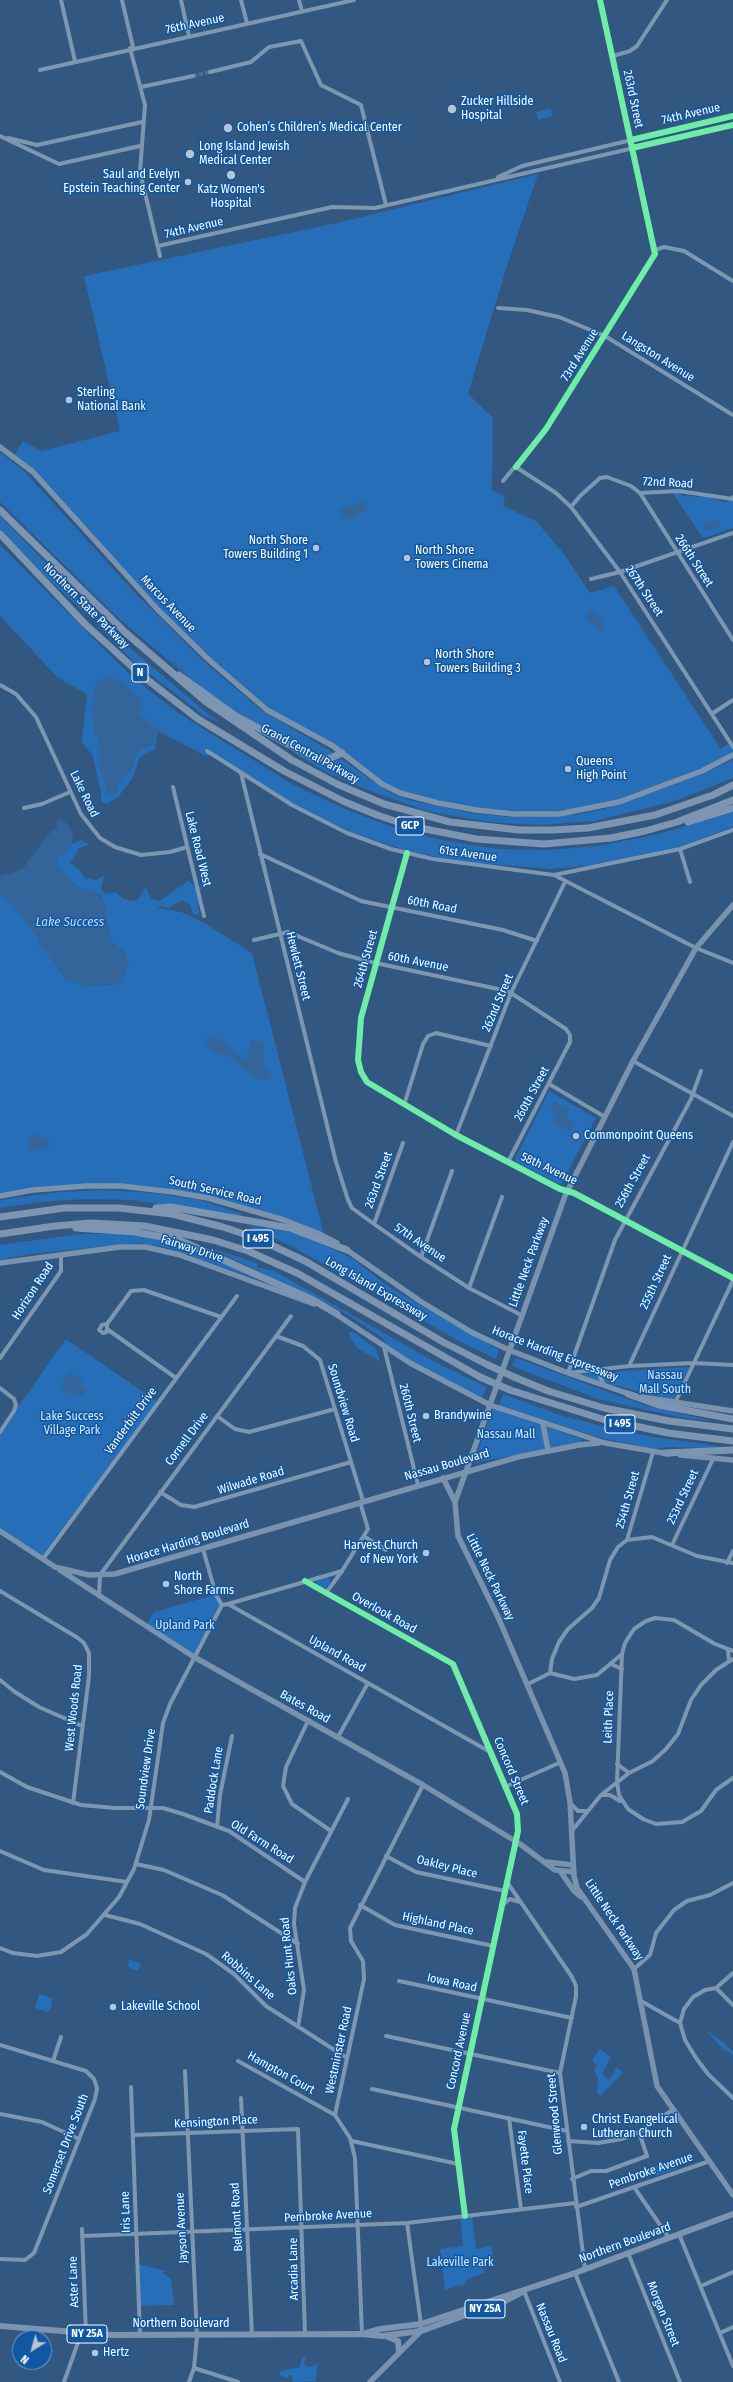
<!DOCTYPE html>
<html>
<head>
<meta charset="utf-8">
<style>
	body { margin:0 }
	#map { position:relative; width:733px; height:2382px; overflow:hidden; background:#325881; font-family:"Fira Sans Condensed",sans-serif }
	canvas { display:block }
	.north { position:absolute; left:12px; top:2330px; width:40px; height:40px; box-sizing:border-box; background:#1157a2; border:1px solid #709ac7; border-radius:50%; rotate:217deg; font-size:11px; font-weight:700; line-height:16px; text-align:center; color:#fff }
	.north::after { content:''; display:block; margin:auto; width:14px; height:18px; background:#b7c5d3; clip-path:polygon(50% 0,100% 100%,50% 72%,0 100%) }
</style>
</head>
<body>
<div id="map">
<canvas width="733" height="2382"></canvas>
<div class="north">N</div>
</div>
<script>
const context = document.querySelector('canvas').getContext('2d');
context.lineJoin = 'round';
function paint(path, color) { context.fillStyle = color; context.fill(path, 'evenodd'); }
const toPath = rows => new Path2D(rows.map(r => 'M' + r).join(''));
function stroke(path, color, width, dash) { context.strokeStyle = color; context.lineWidth = width; context.lineCap = dash ? 'butt' : 'round'; context.setLineDash(dash || []); context.stroke(path); }
function label(font, color, halo, rows, align = 'center') {
  context.font = font + ' "Fira Sans Condensed",sans-serif'; context.lineWidth = 3; context.setLineDash([]); context.textBaseline = 'middle'; context.strokeStyle = halo; context.fillStyle = color; for (const [text, x, y, turn = 0] of rows) {
    context.save(); context.translate(x, y); context.rotate((+turn || 0) * Math.PI / 180); context.textAlign = isNaN(turn) ? turn : align; if (halo) context.strokeText(text, 0, 0); context.fillText(text, 0, 0); context.restore();
  }
}
const green = toPath([
	[551,109,552,116,538,120,536,112],
	[538,174,506,269,468,394,493,418,492,490,505,497,503,506,536,521,564,554,590,593,614,586,721,749,730,742,733,747,733,755,641,795,559,814,476,810,393,790,342,753,280,718,192,644,38,478,14,456,23,441,41,451,120,431,84,276,337,223],
	[0,452,24,471,135,593,209,666,261,710,332,752,333,755,323,758,288,742,243,717,204,690,118,618,0,502],
	[672,492,679,492,684,497,687,495,697,497,706,496,725,502,733,499,733,528,703,538],
	[0,516,53,570,88,609,88,612,83,611,45,576,0,529],
	[0,545,131,676,178,713,292,784,345,809,398,829,446,841,499,849,546,850,599,846,659,834,733,812,733,827,668,851,586,866,549,869,454,861,405,850,353,833,288,801,210,752,208,757,158,731,155,749,140,757,132,779,119,796,107,804,101,802,101,793,93,756,82,742,87,694,58,678,0,616],
	[98,621,208,714,223,725,209,717,206,717,135,663,98,625],
	[295,751,319,763,328,764,340,759,343,760,390,793,409,800,470,813,509,817,574,815,605,809,679,783,733,760,733,778,675,801,595,821,540,825,488,822,427,811,370,791,328,773,294,753],
	[81,840,90,845,79,848,70,863,79,869,85,878,96,880,104,876,101,889,105,894,115,892,124,899,134,901,138,899,146,887,151,899,160,901,188,881,195,886,202,887,198,898,199,915,193,914,190,905,185,901,180,901,169,908,160,906,158,908,181,912,203,922,252,953,324,1235,224,1201,106,1184,0,1195,0,894,16,907,39,939,39,947,46,951,66,979,88,986,119,984,129,964,123,950,117,947,110,938,106,919,106,906,99,894,79,888,63,874,57,863,56,859,67,851,71,844],
	[549,1091,596,1118,561,1185,514,1161],
	[101,1190,153,1193,200,1200,242,1214,237,1217,134,1200,86,1199,40,1202,0,1208,0,1200,20,1197,61,1192],
	[246,1225,290,1232,329,1247,353,1259,389,1287,499,1350,496,1359,459,1341,293,1247],
	[80,1234,120,1234,165,1239,191,1248,260,1280,169,1248,140,1243,29,1254,0,1260,0,1245],
	[210,1248,245,1259,258,1264,257,1267,274,1271,437,1363,486,1387,482,1398,454,1385,388,1347,383,1338,340,1310],
	[349,1332,353,1332,376,1349,380,1361,357,1348,349,1335],
	[66,1339,158,1402,42,1559,0,1531,0,1432],
	[516,1358,644,1405,716,1422,679,1417,598,1399,512,1366],
	[689,1367,673,1400,578,1376,579,1374],
	[503,1394,563,1416,606,1427,652,1437,718,1446,718,1448,665,1447,656,1449,606,1439,528,1416,499,1405],
	[493,1408,581,1439,581,1442,474,1463],
	[327,1577,331,1581,326,1588,316,1585,317,1580],
	[214,1595,221,1605,193,1656,146,1626,154,1612],
	[129,1959,141,1964,138,1971,128,1967],
	[39,1994,52,1998,51,2004,53,2005,48,2012,35,2008],
	[705,2029,724,2043,733,2052,733,2055,723,2049],
	[600,2049,611,2057,602,2074,609,2080,617,2067,623,2073,600,2096,597,2093,598,2078,594,2070,597,2067,592,2060],
	[671,2161,676,2169,656,2176,653,2167],
	[472,2215,476,2249,491,2246,494,2261,482,2265,485,2273,469,2278,462,2287,461,2285,445,2290,440,2249,463,2246,460,2217],
	[138,2264,167,2271,162,2273,171,2278,174,2305,139,2306],
	[304,2357,306,2359,304,2364,306,2366,311,2367,316,2363,317,2365,316,2381,293,2382,291,2374,286,2378,279,2375,281,2371,300,2367,301,2360]
]);
const water = toPath([
	[364,501,367,509,348,519,342,519,338,509],
	[718,519,721,526,705,531,703,524],
	[592,610,602,622,604,629,602,632,587,620,586,615],
	[106,676,121,681,142,701,139,712,156,729,157,734,153,746,142,748,137,755,131,771,121,779,116,793,112,795,107,793,99,763,100,745,94,731,92,711,92,702,96,683],
	[60,819,66,823,73,833,72,842,67,851,56,859,57,863,69,880,79,888,98,894,106,906,106,919,110,938,117,947,125,952,128,960,129,964,119,984,88,986,66,979,46,951,39,947,39,939,16,907,0,894,0,876,18,871,24,867,51,831,57,828,57,820],
	[214,1037,221,1040,244,1060,249,1051,252,1039,264,1043,263,1052,265,1056,262,1064,272,1076,270,1079,259,1080,231,1058,210,1050,205,1041,207,1038],
	[554,1102,570,1109,566,1118,574,1123,570,1131,554,1123,557,1114,550,1109],
	[33,1133,48,1140,50,1146,40,1150,30,1148,28,1143],
	[69,1372,83,1382,81,1386,86,1390,82,1396,76,1393,73,1396,60,1387]
]);
const streetTunnel = toPath([
	[193,76,210,72]
]);
const street = toPath([
	[61,0,75,61],
	[122,0,133,47],
	[181,0,189,36],
	[241,0,247,23],
	[299,0,302,11],
	[130,48,145,105,140,172,160,256],
	[613,56,630,51,637,46,667,0],
	[40,70,354,0],
	[210,72,251,62,269,47,301,41,321,85,361,105,386,205],
	[141,87,193,76],
	[0,136,59,164,140,146],
	[8,138,37,145,142,122],
	[498,177,522,166,733,116],
	[158,246,332,207,375,208,733,125],
	[655,250,664,247,684,251,733,281],
	[498,308,527,310,559,317,605,336,733,415],
	[516,467,556,493,571,507,620,572,733,747],
	[503,481,546,429,655,254,600,0],
	[640,493,679,491,733,499,733,497],
	[571,507,580,496,600,478,607,477,631,486,640,493,733,640],
	[591,579,620,572,733,533],
	[0,685,16,694,36,717,81,814,100,838,115,847,141,855,170,852,187,847],
	[713,713,733,700],
	[207,751,292,805,347,833,391,849,433,859,554,875,696,948,733,963],
	[241,773,336,1162,348,1200,352,1208,374,1224,421,1257,469,1288,521,1315],
	[173,787,204,916],
	[24,808,42,804,70,792],
	[680,849,690,882],
	[407,853,361,1018,358,1060,361,1072,367,1082,456,1135,560,1189,574,1193,733,1278],
	[260,854,361,901,503,930,537,941],
	[554,875,680,849,733,830],
	[254,940,288,932,338,953,371,962,498,989,511,993,566,1029,570,1035,570,1042,508,1162],
	[633,1061,733,1116],
	[701,1071,691,1099,615,1240,568,1373,629,1366,694,1363,733,1365],
	[549,1084,605,1117],
	[404,1105,423,1044,428,1036,436,1033,491,1046],
	[456,1135,511,993,565,882],
	[374,1224,403,1143],
	[421,1257,452,1171],
	[469,1288,502,1197],
	[107,1324,102,1325,99,1330,103,1333,109,1331],
	[276,1336,303,1346,320,1360,363,1501],
	[384,1347,418,1485],
	[0,1358,61,1271,61,1254],
	[629,1366,733,1142],
	[176,1378,107,1329,107,1324,131,1291,144,1290,221,1317],
	[604,1385,600,1377,606,1369],
	[0,1388,14,1399,16,1405,14,1411,0,1432],
	[675,1403,733,1280],
	[217,1416,235,1429,249,1432,335,1409],
	[160,1492,181,1505,194,1507,351,1462],
	[365,1537,386,1550],
	[627,1540,652,1537,697,1556,733,1563],
	[672,1545,713,1459],
	[203,1549,216,1595,222,1605],
	[43,1559,237,1296],
	[727,1563,733,1551],
	[305,1581,453,1664,517,1814,518,1831,454,2129,465,2216],
	[0,1591,78,1638,84,1643,89,1653,89,1676,73,1803],
	[326,1593,342,1571],
	[99,1596,100,1575,291,1316],
	[228,1604,342,1571,368,1529,360,1502],
	[222,1605,228,1604,492,1753],
	[728,1650,729,1661],
	[622,1654,617,1782,619,1795,628,1809,643,1819,656,1824,682,1822,701,1811,716,1790,733,1778],
	[611,1664,622,1669],
	[550,1673,552,1659,559,1642,568,1629,592,1608,599,1598,610,1560,618,1547,627,1540,653,1452],
	[0,1680,15,1692,39,1707,82,1726],
	[528,1684,550,1673,574,1679,597,1675,622,1654,625,1643,634,1629,646,1621,655,1618,674,1620,715,1644,733,1651],
	[308,1721,286,1767,283,1786,292,1804,331,1831],
	[338,1737,368,1683],
	[617,1764,629,1773],
	[0,1772,27,1787,81,1805,115,1808,163,1808,183,1814,229,1831,305,1882],
	[507,1786,561,1762],
	[601,1795,610,1795,620,1801],
	[571,1804,578,1811,587,1811],
	[217,1827,220,1795,232,1736],
	[571,1832,601,1795,629,1773,653,1761,666,1749,678,1734,691,1700,701,1685,716,1670,733,1659],
	[0,1851,44,1870,127,1882],
	[386,1856,416,1872,505,1891],
	[136,1864,164,1870,222,1895,298,1944],
	[507,1882,572,1977,576,1986,576,1996,560,2073,585,2269],
	[503,1904,510,1899,520,1902],
	[360,1905,395,1925,493,1946],
	[105,1915,140,1924,206,1954,234,1974,266,2006,347,2058],
	[0,1948,13,1953,37,1956,61,1952,87,1934,119,1897,134,1869,149,1820,163,1723,170,1704,222,1605],
	[634,1969,650,1955,656,1933,674,1910,687,1901,710,1895,733,1883],
	[733,1973,716,1988,705,1990,693,1997,684,2009,680,2023,685,2040,696,2058,708,2074,733,2098],
	[399,1981,572,2018],
	[716,1988,733,2005],
	[641,2001,680,2023],
	[298,2027,304,1990,294,1924,295,1908,305,1882,348,1799],
	[386,2036,560,2073],
	[0,2045,86,2071,94,2079,97,2088,95,2099,34,2253,25,2260,0,2259],
	[53,2061,61,2037],
	[238,2061,335,2115],
	[185,2071,197,2336,194,2368,189,2382],
	[131,2087,140,2335],
	[372,2089,567,2131],
	[241,2098,252,2335],
	[0,2114,42,2122,79,2139],
	[509,2118,521,2209],
	[133,2135,298,2129,305,2334],
	[352,2141,458,2164],
	[568,2141,598,2143,622,2139,639,2132,674,2109],
	[572,2179,591,2171,606,2171,647,2156,639,2132],
	[634,2187,669,2238],
	[576,2207,710,2161],
	[407,2223,421,2324],
	[82,2229,86,2334],
	[679,2234,733,2366],
	[82,2236,407,2223,575,2203],
	[628,2253,680,2382],
	[575,2273,619,2382],
	[701,2286,733,2272],
	[524,2291,560,2382],
	[720,2333,733,2327],
	[362,2334,355,2158,350,2138,335,2115,364,1979,363,1961,351,1941,350,1928,423,1785],
	[194,2368,238,2382],
	[64,2382,81,2334]
]);
const secondary = toPath([
	[0,447,33,472,158,610,209,660,267,710,333,746,382,784,400,793,438,803,476,810,513,814,559,814,619,802,702,771,733,755],
	[733,905,696,948,633,1061,565,1196,455,1502,458,1536,498,1617,565,1773,570,1802,574,1876,577,1888,634,1969,657,2086,733,2195],
	[0,1196,33,1190,86,1186,121,1186,173,1192,208,1198,284,1220,317,1233,337,1243],
	[344,1248,420,1301,471,1332,509,1350,568,1373,632,1395],
	[0,1263,120,1247,146,1247,180,1255,314,1304],
	[334,1313,410,1363,490,1405,605,1443,669,1454],
	[642,1397,733,1411],
	[543,1424,548,1450],
	[680,1455,733,1460],
	[443,1478,455,1502],
	[0,1531,55,1567,89,1575,115,1574,518,1457,579,1445,599,1443],
	[60,1570,194,1657,423,1785,520,1844,555,1870,574,1872],
	[547,1862,573,1865],
	[560,1871,574,1891,581,1897],
	[370,2382,421,2331,421,2329]
]);
const primary = toPath([
	[0,2326,112,2335,362,2334,382,2336,421,2331,505,2301,524,2291],
	[366,2333,380,2329,421,2324,575,2273,733,2214],
	[388,2337,398,2341,399,2351]
]);
const highway = toPath([
	[0,510,126,633,205,701,292,760,337,784,384,804,450,822,519,830,553,830,588,828,655,815,713,795,733,785],
	[0,534,85,624,140,674,198,719,284,771,345,802,377,815,410,826,476,839,544,844,611,838,645,831,677,822,733,800],
	[179,675,236,716,310,756,326,760,342,753],
	[688,822,733,808],
	[156,1208,171,1207,290,1228,347,1250],
	[0,1217,64,1208,119,1208,172,1214,223,1227,256,1238,305,1261,443,1342,488,1365],
	[76,1228,135,1232,179,1240,313,1300,337,1314],
	[0,1234,55,1226,91,1223,145,1226,213,1240,248,1251,297,1273,480,1377],
	[514,1377,548,1391,604,1408,669,1421,733,1429],
	[510,1390,602,1419,668,1433,733,1441],
	[628,1394,659,1405,733,1419],
	[665,1453,733,1450]
]);
const highwayBridge = toPath([
	[488,1365,514,1377],
	[480,1377,510,1390]
]);
const cycleway = toPath([
	[631,140,733,116],
	[632,148,733,125],
	[516,467,546,429,655,254,600,0],
	[407,853,361,1018,358,1060,361,1072,367,1082,456,1135,560,1189,574,1193,733,1278],
	[305,1581,453,1664,517,1814,518,1831,454,2129,465,2216]
]);
const markers = [
	[452,109,5,"#b7c5d3"],
	[228,128,5,"#b7c5d3"],
	[190,154,5,"#b7c5d3"],
	[231,175,5,"#b7c5d3"],
	[188,182,4,"#b7c5d3"],
	[69,400,4,"#b7c5d3"],
	[316,548,4,"#b7c5d3"],
	[407,558,4,"#b7c5d3"],
	[427,662,4,"#b7c5d3"],
	[568,769,4,"#b7c5d3"],
	[576,1136,4,"#b7c5d3"],
	[426,1416,4,"#b7c5d3"],
	[426,1553,4,"#b7c5d3"],
	[166,1584,4,"#b7c5d3"],
	[113,2007,4,"#b7c5d3"],
	[584,2127,4,"#b7c5d3"],
	[95,2353,4,"#b7c5d3"]
];
const shields = [
	[140,673,16],
	[410,826,28],
	[258,1239,30],
	[620,1424,30],
	[485,2309,40],
	[87,2334,40]
];
const shieldNames = [
	["N",140,673],
	["GCP",410,826],
	["I 495",258,1239],
	["I 495",620,1424],
	["NY 25A",485,2309],
	["NY 25A",87,2334]
];
const streetNames = [
	["76th Avenue",195,24,-12],
	["263rd Street",633,99,78],
	["74th Avenue",691,114,-13],
	["74th Avenue",194,228,-13],
	["73rd Avenue",580,355,-58],
	["Langston Avenue",658,357,32],
	["72nd Road",668,483,3],
	["266th Street",694,561,57],
	["267th Street",644,591,56],
	["Marcus Avenue",168,604,46],
	["Northern State Parkway",86,606,45],
	["Grand Central Parkway",310,754,29],
	["Lake Road",84,794,64],
	["Lake Road West",198,849,76],
	["61st Avenue",468,854,8],
	["60th Road",432,905,11],
	["264th Street",366,959,-74],
	["60th Avenue",418,962,11],
	["Hewlett Street",298,966,76],
	["262nd Street",498,1003,-67],
	["260th Street",532,1094,-62],
	["58th Avenue",549,1169,25],
	["263rd Street",379,1180,-70],
	["256th Street",633,1181,-61],
	["South Service Road",215,1191,13],
	["57th Avenue",420,1243,34],
	["Fairway Drive",192,1249,18],
	["Little Neck Parkway",529,1262,-70],
	["255th Street",656,1282,-65],
	["Long Island Expressway",376,1289,30],
	["Horizon Road",33,1291,-57],
	["Horace Harding Expressway",555,1354,21],
	["Soundview Road",343,1403,73],
	["260th Street",410,1413,76],
	["Vanderbilt Drive",131,1421,-54],
	["Cornell Drive",187,1439,-53],
	["Nassau Boulevard",447,1465,-16],
	["Wilwade Road",251,1481,-17],
	["253rd Street",683,1497,-65],
	["254th Street",628,1500,-74],
	["Horace Harding Boulevard",188,1542,-17],
	["Little Neck Parkway",490,1577,64],
	["Overlook Road",384,1613,29],
	["Upland Road",337,1654,29],
	["Bates Road",305,1707,29],
	["West Woods Road",74,1708,-84],
	["Leith Place",609,1717,-88],
	["Soundview Drive",146,1769,-82],
	["Concord Street",511,1771,67],
	["Paddock Lane",214,1780,-81],
	["Old Farm Road",262,1842,32],
	["Oakley Place",447,1867,14],
	["Little Neck Parkway",614,1920,56],
	["Highland Place",438,1924,12],
	["Oaks Hunt Road",289,1956,-96],
	["Robbins Lane",248,1976,41],
	["Iowa Road",452,1983,12],
	["Westminster Road",339,2050,-78],
	["Concord Avenue",459,2051,-78],
	["Hampton Court",281,2073,29],
	["Glenwood Street",555,2114,-95],
	["Kensington Place",216,2122,-3],
	["Somerset Drive South",66,2144,-69],
	["Fayette Place",525,2162,83],
	["Pembroke Avenue",651,2171,-19],
	["Iris Lane",126,2212,-92],
	["Pembroke Avenue",328,2216,-3],
	["Belmont Road",237,2217,-93],
	["Jayson Avenue",182,2228,-93],
	["Northern Boulevard",625,2243,-20],
	["Arcadia Lane",294,2269,-91],
	["Aster Lane",74,2282,-92],
	["Morgan Street",663,2314,68],
	["Northern Boulevard",181,2324],
	["Nassau Road",551,2333,68]
];
const poiNames = [
	["Zucker Hillside",461,102],
	["Hospital",461,116],
	["Cohen’s Children’s Medical Center",237,128],
	["Long Island Jewish",199,147],
	["Medical Center",199,161],
	["Saul and Evelyn",180,175,"right"],
	["Epstein Teaching Center",180,189,"right"],
	["Katz Women's",231,190,"center"],
	["Hospital",231,204,"center"],
	["Sterling",77,393],
	["National Bank",77,407],
	["North Shore",308,541,"right"],
	["Towers Building 1",308,555,"right"],
	["North Shore",415,551],
	["Towers Cinema",415,565],
	["North Shore",435,655],
	["Towers Building 3",435,669],
	["Queens",576,762],
	["High Point",576,776],
	["Commonpoint Queens",584,1136],
	["Brandywine",434,1416],
	["Harvest Church",418,1546,"right"],
	["of New York",418,1560,"right"],
	["North",174,1577],
	["Shore Farms",174,1591],
	["Lakeville School",121,2007],
	["Christ Evangelical",592,2120],
	["Lutheran Church",592,2134],
	["Hertz",103,2353]
];
const parkNames = [
	["Nassau",665,1376],
	["Mall South",665,1390],
	["Lake Success",72,1417],
	["Village Park",72,1431],
	["Nassau Mall",506,1435],
	["Upland Park",185,1626],
	["Lakeville Park",460,2263]
];
const waterNames = [
	["Lake Success",70,922]
];
paint(green, '#266eb7');
paint(water, '#34659a');
stroke(streetTunnel, '#517194', 4, [4, 2]);
stroke(street, '#7d97b1', 4);
stroke(secondary, '#7992ae', 5.5);
stroke(primary, '#7d94b0', 6);
stroke(highway, '#7d95b0', 7);
stroke(highwayBridge, '#7d95b0', 7);
stroke(cycleway, '#6deda7', 6);
for (const [x, y, r, color] of markers) { const dot = new Path2D(); dot.arc(x, y, r, 0, 2 * Math.PI); context.fillStyle = color; context.fill(dot); stroke(dot, '#1157a2', 1.5); }
for (const [x, y, w] of shields) { const box = new Path2D(); box.roundRect(x - w / 2, y - 9, w, 18, 3); context.fillStyle = '#1157a2'; context.fill(box); stroke(box, '#fff', 1); }
label('bold 11px', '#fff', null, shieldNames);
label('12px', '#fff', '#1157a2', streetNames);
label('12px', '#fff', '#1157a2', poiNames, 'left');
label('12px', '#d4e9fe', '#1157a2', parkNames);
label('italic 13px', '#b7dafb', '#1157a2', waterNames);
</script>
</body>
</html>
